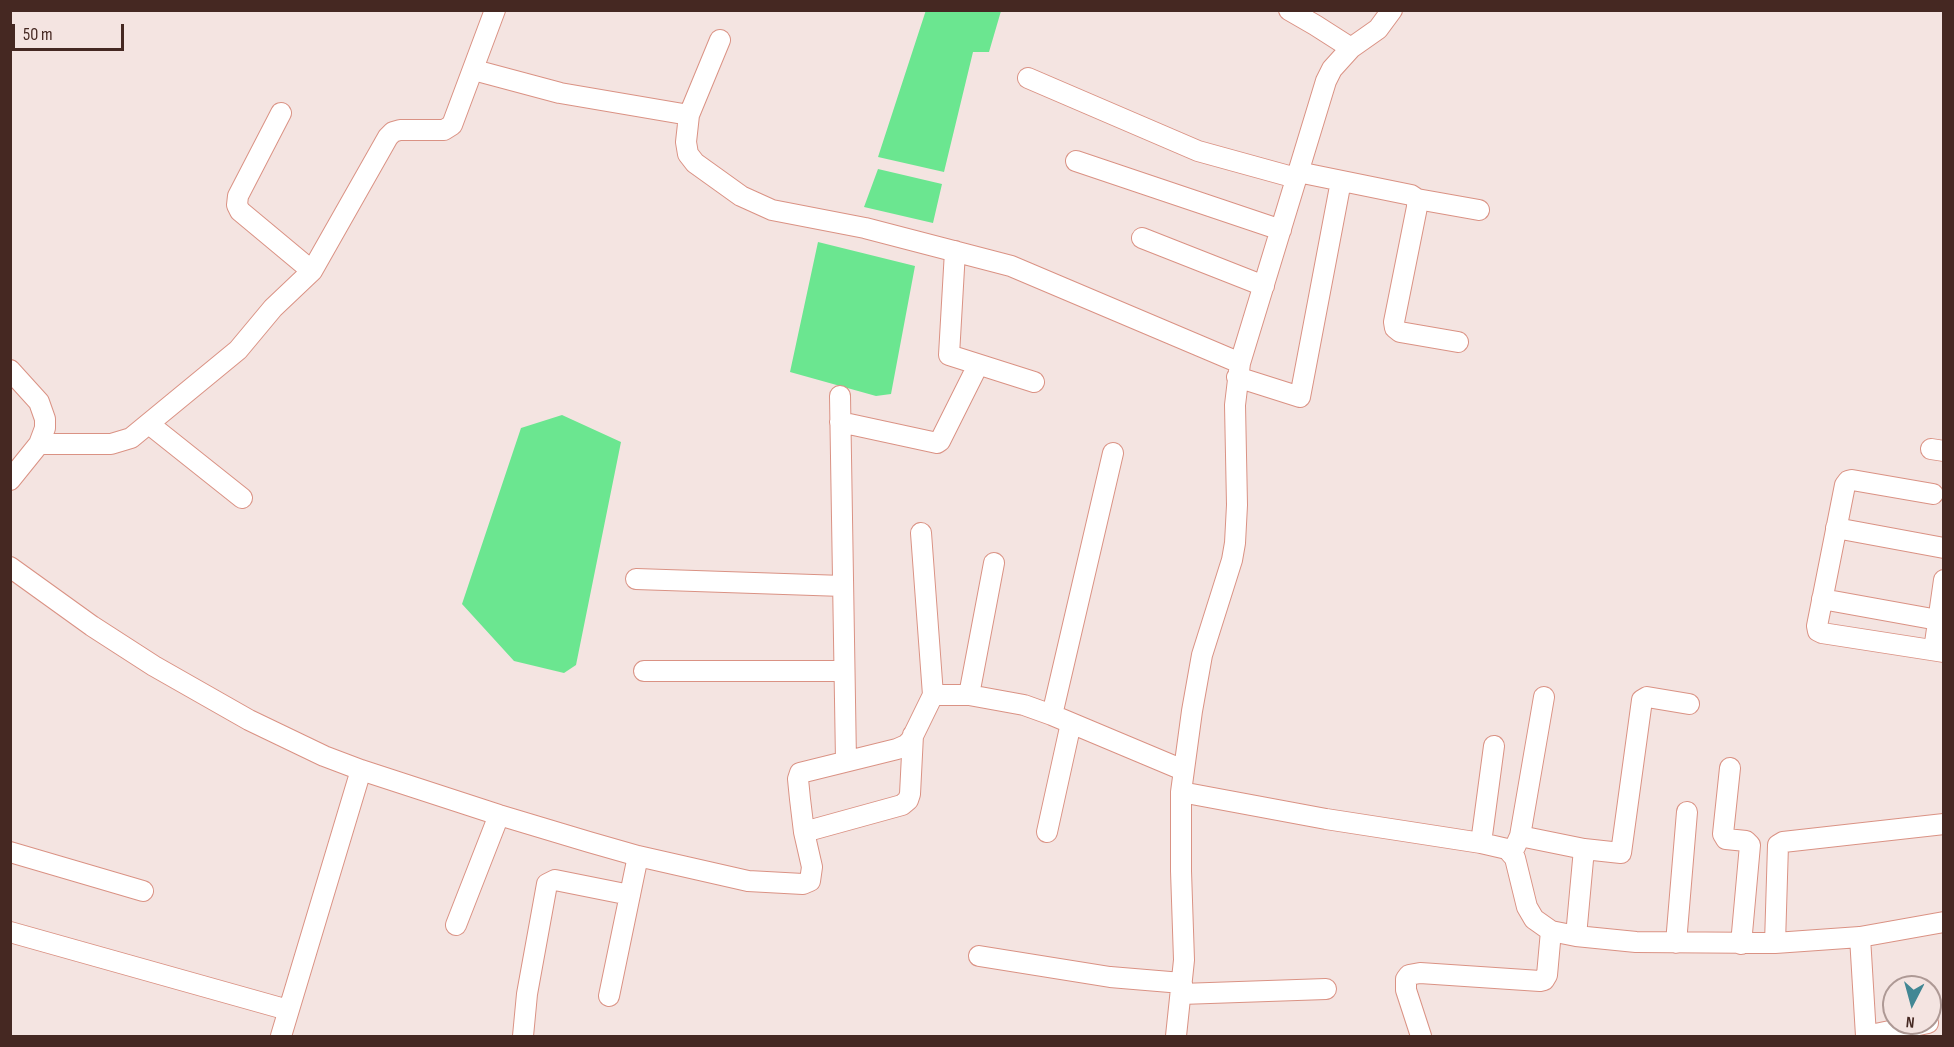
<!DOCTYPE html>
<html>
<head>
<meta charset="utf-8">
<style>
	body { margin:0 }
	#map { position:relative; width:1954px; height:1047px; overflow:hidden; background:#f4e4e1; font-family:"Sofia Sans Condensed",sans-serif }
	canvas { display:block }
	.frame { position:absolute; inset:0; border:12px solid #452822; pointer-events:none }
	.north { position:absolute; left:1882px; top:975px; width:60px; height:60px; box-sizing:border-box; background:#f4e4e1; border:2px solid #ae9995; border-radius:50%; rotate:186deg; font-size:16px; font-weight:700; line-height:24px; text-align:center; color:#452822 }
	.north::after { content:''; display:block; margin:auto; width:21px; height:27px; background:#428794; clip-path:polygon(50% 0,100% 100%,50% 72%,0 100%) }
	.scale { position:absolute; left:12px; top:24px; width:112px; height:27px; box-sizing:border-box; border:3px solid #452822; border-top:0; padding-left:8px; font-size:18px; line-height:21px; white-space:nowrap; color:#452822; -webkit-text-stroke:4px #f4e4e1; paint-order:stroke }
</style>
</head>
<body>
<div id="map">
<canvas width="1954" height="1047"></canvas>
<div class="frame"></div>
<div class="north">N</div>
<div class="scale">50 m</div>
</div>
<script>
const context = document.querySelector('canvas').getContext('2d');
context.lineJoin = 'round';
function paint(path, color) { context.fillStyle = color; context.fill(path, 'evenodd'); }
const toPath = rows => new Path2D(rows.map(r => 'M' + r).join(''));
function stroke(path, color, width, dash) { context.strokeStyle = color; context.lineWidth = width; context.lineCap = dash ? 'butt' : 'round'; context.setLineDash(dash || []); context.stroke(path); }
const water = toPath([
	[926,10,1001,11,989,52,973,52,944,172,878,157],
	[878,169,942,184,933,223,864,207],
	[818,242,915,266,891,394,876,396,790,372],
	[562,415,621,442,576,665,564,673,514,661,462,604,521,428]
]);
const minor = toPath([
	[1289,10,1315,25,1351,48],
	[720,40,689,115,686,142,688,154,695,163,741,196,772,210,865,228,1011,266,1240,363],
	[474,70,560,93,689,115],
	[1028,78,1198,151,1296,178],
	[281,113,238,196,237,205,240,211,312,271],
	[1076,161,1281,230],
	[1298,172,1411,195,1417,199,1417,207,1394,322,1395,328,1400,332,1458,342],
	[1417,199,1479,210],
	[1142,238,1264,286],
	[955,251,949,355,1034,382],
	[10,370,39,402,45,419,45,428,39,444,10,480],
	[1237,377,1300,397,1341,181],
	[840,396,846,761],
	[840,422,937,443,940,441,978,365],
	[149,424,242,498],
	[39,444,111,444,131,438,238,350,273,308,312,271,388,137,393,132,400,130,444,130,452,125,495,10],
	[1931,449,1944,451],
	[1933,494,1852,480,1848,481,1845,485,1817,626,1818,631,1822,633,1944,652],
	[1836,528,1944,548],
	[921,533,933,695],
	[10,567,92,626,154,666,249,720,324,756,361,770,499,815,589,842,638,856,748,881,803,884,810,881,812,867,804,832,800,799,798,779,800,773,897,749,906,745,911,740,933,695,969,695,1024,705,1052,715,1183,770],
	[636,579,843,586],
	[1822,599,1938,620],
	[1934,650,1944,580],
	[644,671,844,671],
	[969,695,994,563],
	[1052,715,1113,453],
	[1730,768,1723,834,1726,839,1746,841,1750,845,1741,944],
	[1181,792,1326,819,1481,843,1507,849,1515,858,1527,907,1534,919,1551,931,1576,936,1636,942,1775,943,1860,937,1944,922],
	[804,832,902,805,908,800,910,794,913,735],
	[1047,832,1071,723],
	[1520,836,1584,849,1621,853,1642,700,1647,697,1689,704],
	[1481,843,1494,746],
	[1515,847,1520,836,1544,697],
	[10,852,143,891],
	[456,925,499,815],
	[10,932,288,1010],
	[1576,936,1584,849],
	[1860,937,1866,1036],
	[1676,943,1687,812],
	[1775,943,1778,845,1783,842,1944,824],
	[979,956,1110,977,1182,983],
	[1181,994,1326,989],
	[609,996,638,856],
	[281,1036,361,770],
	[523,1036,527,994,547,884,555,880,630,895],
	[1176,1036,1184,960,1181,871,1181,792,1192,711,1202,655,1232,560,1235,543,1237,505,1235,405,1240,363,1326,81,1332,69,1351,48,1378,29,1392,10],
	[1421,1036,1406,990,1406,979,1409,975,1420,973,1540,981,1544,980,1547,975,1551,931],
	[1866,1036,1928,1023]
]);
paint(water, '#6be690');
stroke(minor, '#da9284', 22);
stroke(minor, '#fff', 20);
</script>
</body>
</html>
